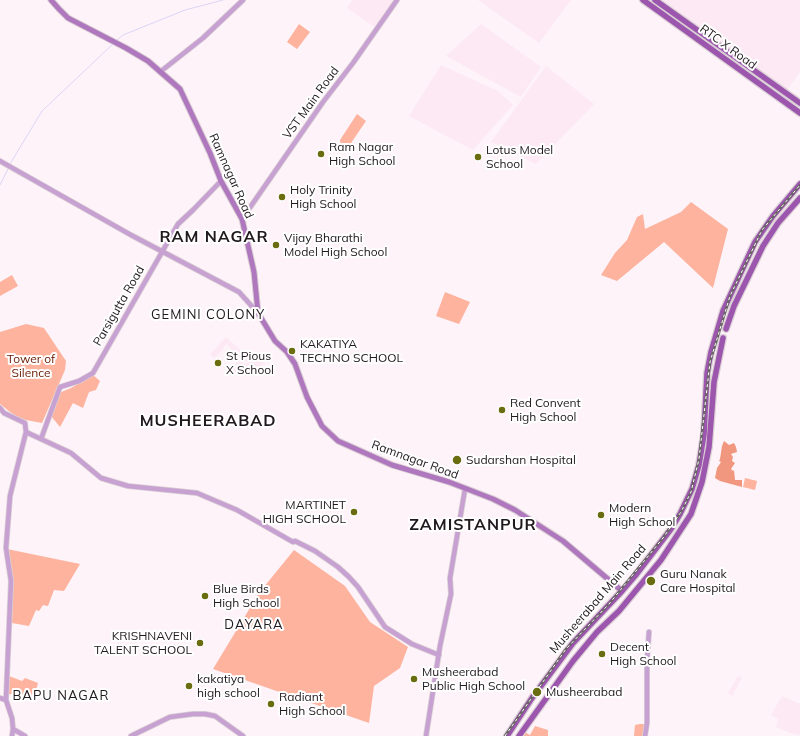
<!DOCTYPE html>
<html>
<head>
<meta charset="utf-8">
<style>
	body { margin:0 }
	canvas { display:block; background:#fdf3f8 }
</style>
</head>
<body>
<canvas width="800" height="736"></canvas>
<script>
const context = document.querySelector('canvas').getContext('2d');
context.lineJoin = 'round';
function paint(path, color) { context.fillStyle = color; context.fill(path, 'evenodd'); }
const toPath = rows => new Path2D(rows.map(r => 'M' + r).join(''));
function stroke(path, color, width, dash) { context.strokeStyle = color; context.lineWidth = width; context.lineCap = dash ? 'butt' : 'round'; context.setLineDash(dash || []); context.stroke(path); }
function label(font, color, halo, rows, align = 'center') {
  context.font = font + ' Mulish,sans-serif'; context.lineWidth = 4; context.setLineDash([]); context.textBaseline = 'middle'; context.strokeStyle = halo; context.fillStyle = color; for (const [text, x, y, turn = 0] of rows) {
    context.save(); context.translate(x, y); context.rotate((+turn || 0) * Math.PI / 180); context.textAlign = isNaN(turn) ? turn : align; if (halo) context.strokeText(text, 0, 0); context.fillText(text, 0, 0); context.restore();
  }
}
const built = toPath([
	[352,0,397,0,376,28,347,8],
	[478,0,571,0,539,43],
	[660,0,800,0,800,72,787,90],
	[481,24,541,67,521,97,446,56],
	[441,65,498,91,513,105,473,150,409,116],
	[546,66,594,104,536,164,491,142],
	[226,337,250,359,247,362,245,361,235,373,231,369,241,358,237,354,234,356,230,353,232,350,227,344,223,348,223,350,214,358,210,354],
	[254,354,265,362,259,369,252,364,252,365,246,368,247,369,239,376,237,373,246,363,249,363,249,362,251,361],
	[738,676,742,678,732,696,728,693],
	[782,696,800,704,800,735,790,733,776,727,778,719,771,715]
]);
const green = toPath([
	[299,24,310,32,297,49,287,42],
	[357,114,366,121,349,146,341,147,340,140],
	[691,202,728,229,713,288,664,242,617,281,601,275,615,253,627,240,637,217,643,214,645,229,681,212],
	[12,275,18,286,0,296,0,282],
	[445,292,470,302,459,324,436,316],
	[26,324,44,328,66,361,65,370,42,423,26,420,18,417,10,412,0,404,0,332],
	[93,375,100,381,96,390,89,392,83,408,73,403,60,427,51,416,59,393,71,388],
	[745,478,757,481,755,490,743,487],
	[7,549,80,564,64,591,54,590,48,606,43,605,39,611,36,610,29,626,12,623],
	[294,550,345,586,370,622,408,647,400,668,374,686,369,723,213,669,259,593],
	[9,676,22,681,25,678,38,683,35,694,33,695,8,694],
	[640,724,645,724,644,736,634,736,635,725],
	[535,726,548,730,548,736,517,736,521,730,530,735]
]);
const forest = toPath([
	[724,441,729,445,734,443,736,447,737,452,731,454,733,457,732,461,735,463,731,469,733,471,734,470,735,480,742,480,742,487,720,481,715,478,717,468,721,462,719,461,720,459,722,446]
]);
const stream = toPath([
	[116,41,123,35,185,10,223,0],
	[10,164,42,111,114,43],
	[0,185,9,167]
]);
const tertiary = toPath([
	[160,72,203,38,243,0],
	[0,161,131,235,239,292,258,313],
	[242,219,323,102,353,63,397,0],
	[0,408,4,413,25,423,26,432,71,453,101,478,128,486,197,493,237,510,293,542,295,541,315,551,338,567,349,577,358,587,385,627,412,644,439,655],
	[41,439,60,387,79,381,93,373,178,224,193,210,221,181],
	[0,698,6,700],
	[13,729,25,736],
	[12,736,13,729,12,718,6,700,11,581,6,548,10,496,26,432],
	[131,736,170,717,193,714,205,714,215,716,243,736],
	[426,736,440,646,451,594,450,578,465,489],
	[645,736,647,723,647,660,649,632]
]);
const secondary = toPath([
	[51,0,59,9,68,18,126,48,148,61,180,89,210,153,221,181,242,219,254,272,258,313,275,341,287,352,295,364,307,397,322,426,338,441,392,465,449,482,493,499,515,510,563,541,622,591]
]);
const primary = toPath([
	[643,0,800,113],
	[655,0,800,103],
	[726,329,734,306,763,246,778,223,800,198],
	[507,736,532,698,573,643,622,591,635,576,671,529,680,514,692,489,699,465,704,434,707,373,711,352,723,311,755,242,773,216,800,184],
	[519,736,573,661,597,632,619,611,661,560,691,514,702,482,709,447,714,382,723,338]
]);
const rail = toPath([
	[505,736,566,649,609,604,663,538,681,512,691,492,699,459,710,362,730,296,762,230,800,185]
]);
const markers = [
	[321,154,4,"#696c0f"],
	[478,157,4,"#696c0f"],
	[282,197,4,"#696c0f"],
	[276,245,4,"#696c0f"],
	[292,351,4,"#696c0f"],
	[218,363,4,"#696c0f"],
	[502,410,4,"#696c0f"],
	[457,460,5,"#696c0f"],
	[354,512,4,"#696c0f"],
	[601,515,4,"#696c0f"],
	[651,581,5,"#696c0f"],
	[205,596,4,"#696c0f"],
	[200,643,4,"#696c0f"],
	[602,654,4,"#696c0f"],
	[414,679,4,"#696c0f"],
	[189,686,4,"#696c0f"],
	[537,692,5,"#696c0f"],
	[271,704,4,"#696c0f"]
];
const streetNames = [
	["RTC X Road",728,47,36],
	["VST Main Road",311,103,-54],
	["Ramnagar Road",231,176,66],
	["Parsigutta Road",119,306,-60],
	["Ramnagar Road",415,460,20],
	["Musheerabad Main Road",598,599,-49]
];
const poiNames = [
	["Ram Nagar",329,147],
	["High School",329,161],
	["Lotus Model",486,150],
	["School",486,164],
	["Holy Trinity",290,190],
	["High School",290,204],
	["Vijay Bharathi",284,238],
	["Model High School",284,252],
	["KAKATIYA",300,344],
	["TECHNO SCHOOL",300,358],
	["St Pious",226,356],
	["X School",226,370],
	["Red Convent",510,403],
	["High School",510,417],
	["Sudarshan Hospital",466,460],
	["MARTINET",346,505,"right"],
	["HIGH SCHOOL",346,519,"right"],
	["Modern",609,508],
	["High School",609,522],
	["Guru Nanak",660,574],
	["Care Hospital",660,588],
	["Blue Birds",213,589],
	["High School",213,603],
	["KRISHNAVENI",192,636,"right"],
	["TALENT SCHOOL",192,650,"right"],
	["Decent",610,647],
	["High School",610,661],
	["Musheerabad",422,672],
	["Public High School",422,686],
	["kakatiya",197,679],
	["high school",197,693],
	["Musheerabad",546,692],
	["Radiant",279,697],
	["High School",279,711]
];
const parkNames = [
	["Tower of",31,359],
	["Silence",31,373]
];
const neighbourhoodNames = [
	["GEMINI COLONY",208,315],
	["DAYARA",254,625],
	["BAPU NAGAR",61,696]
];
const districtNames = [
	["RAM NAGAR",214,237],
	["MUSHEERABAD",208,421],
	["ZAMISTANPUR",473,525]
];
paint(built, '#fde9f4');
paint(green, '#feb39f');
paint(forest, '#f2977f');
stroke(stream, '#dbd5f7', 1);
stroke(tertiary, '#dad0d5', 6);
stroke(secondary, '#dad0d5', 7);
stroke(primary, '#dad0d5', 8);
stroke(tertiary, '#c7a1d1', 4.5);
stroke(secondary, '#af77bd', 5);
stroke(primary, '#9c56ae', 5.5);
stroke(rail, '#6b6367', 2.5);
stroke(rail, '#fff', 1, [3]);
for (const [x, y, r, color] of markers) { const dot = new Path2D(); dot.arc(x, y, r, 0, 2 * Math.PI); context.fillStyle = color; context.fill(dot); stroke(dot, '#fff', 1.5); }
label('12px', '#20191d', '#fff', streetNames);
label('12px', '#20191d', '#fff', poiNames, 'left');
label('12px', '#6a1b04', '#fff', parkNames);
context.letterSpacing = '1px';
label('13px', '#20191d', '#fff', neighbourhoodNames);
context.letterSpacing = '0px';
context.letterSpacing = '1px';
label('bold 16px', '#20191d', '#fff', districtNames);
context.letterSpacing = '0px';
</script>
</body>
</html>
